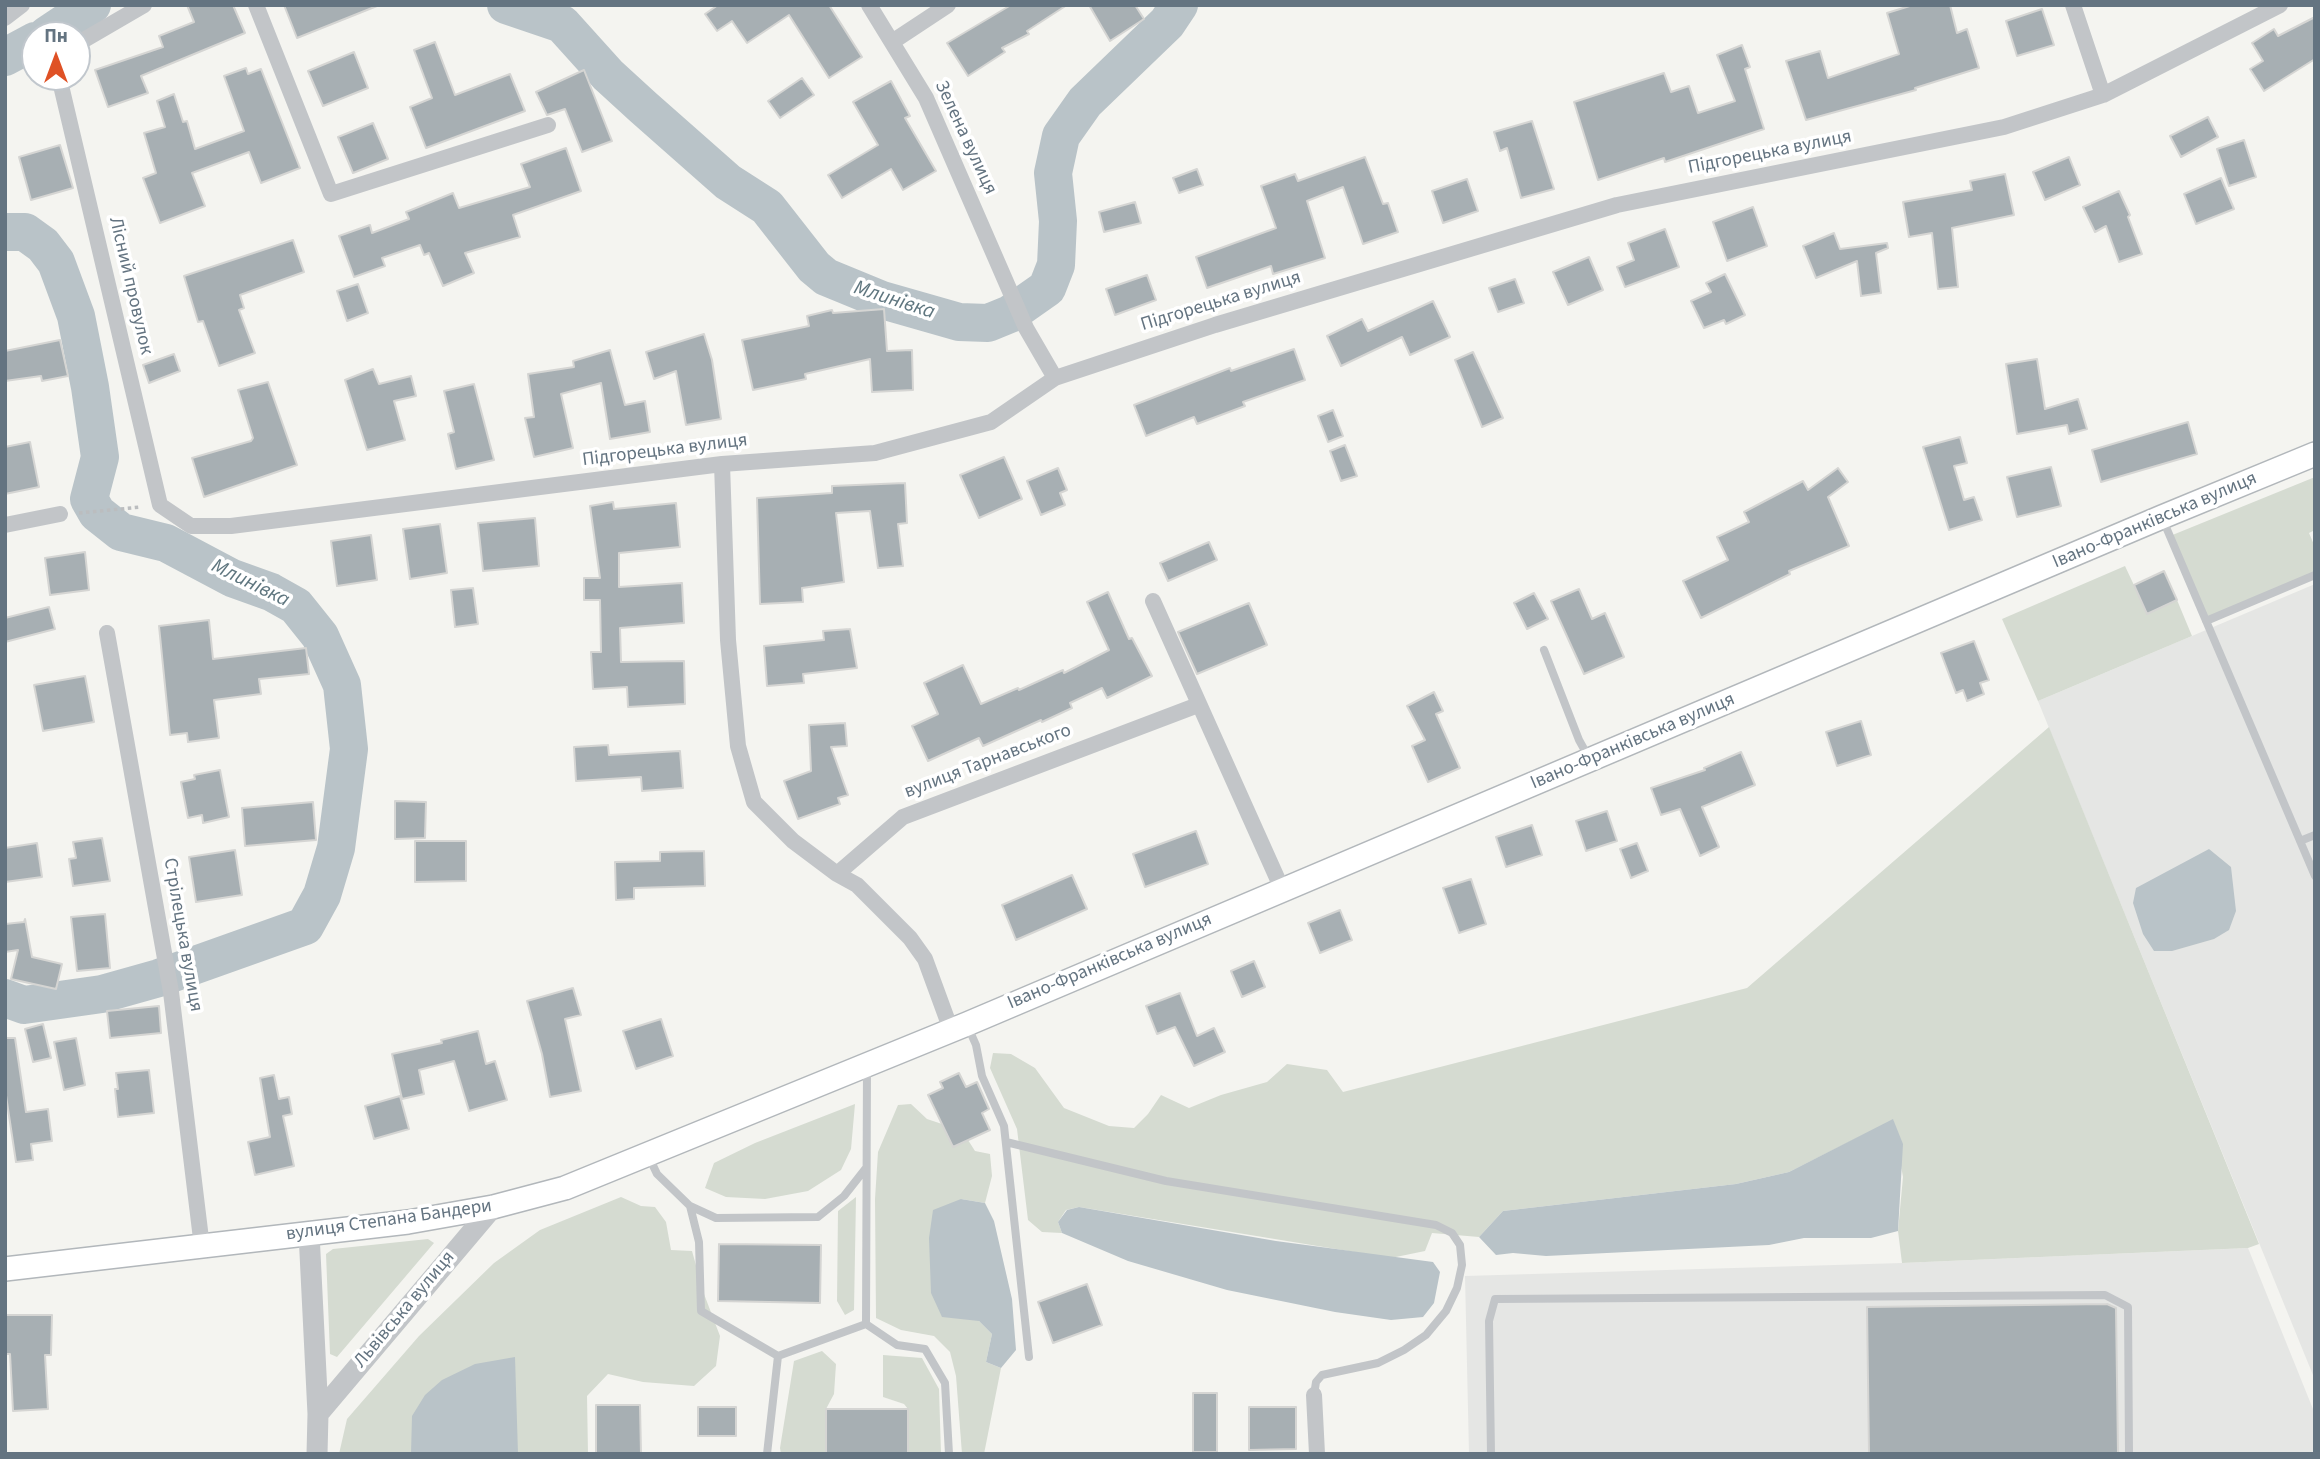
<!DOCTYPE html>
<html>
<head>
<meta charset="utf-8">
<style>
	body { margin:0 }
	#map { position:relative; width:2320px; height:1459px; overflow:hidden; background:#f4f4f0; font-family:"Source Sans 3",sans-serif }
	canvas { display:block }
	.frame { position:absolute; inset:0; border:7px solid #647481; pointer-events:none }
	.north { position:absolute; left:21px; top:21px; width:70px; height:70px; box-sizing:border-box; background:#fff; border:2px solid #c1c7cd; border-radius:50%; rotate:0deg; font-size:19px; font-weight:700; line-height:28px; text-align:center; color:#647481 }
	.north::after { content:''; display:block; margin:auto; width:24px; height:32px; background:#df5125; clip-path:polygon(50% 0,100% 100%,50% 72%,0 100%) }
</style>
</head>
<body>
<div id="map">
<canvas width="2320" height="1459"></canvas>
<div class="frame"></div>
<div class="north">Пн</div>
</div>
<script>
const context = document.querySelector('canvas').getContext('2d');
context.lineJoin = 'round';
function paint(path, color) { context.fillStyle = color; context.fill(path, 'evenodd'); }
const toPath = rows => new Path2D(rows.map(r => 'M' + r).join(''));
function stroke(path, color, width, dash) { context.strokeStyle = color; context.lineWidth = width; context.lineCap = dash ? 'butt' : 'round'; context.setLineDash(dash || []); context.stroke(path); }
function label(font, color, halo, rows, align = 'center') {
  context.font = font + ' "Source Sans 3",sans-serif'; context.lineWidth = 7; context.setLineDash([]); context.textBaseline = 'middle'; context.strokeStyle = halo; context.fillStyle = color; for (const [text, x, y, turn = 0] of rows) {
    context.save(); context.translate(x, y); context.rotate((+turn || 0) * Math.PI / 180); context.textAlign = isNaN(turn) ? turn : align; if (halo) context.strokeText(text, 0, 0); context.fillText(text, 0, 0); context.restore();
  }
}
const built = toPath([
	[2315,584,2315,1380,2038,701],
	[2248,1248,2315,1414,2315,1454,1469,1454,1465,1276,1902,1263]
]);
const green = toPath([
	[2315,477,2315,530,2309,533,2315,547,2315,575,2206,621,2170,536],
	[2125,566,2147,613,2177,600,2192,636,2038,701,2002,619],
	[2049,727,2259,1244,2248,1248,1902,1263,1898,1231,1903,1177,1893,1120,1789,1172,1736,1184,1503,1211,1479,1237,1432,1233,1425,1251,1391,1258,1079,1207,1066,1210,1058,1222,1062,1233,1042,1232,1028,1220,1017,1129,990,1068,993,1053,1011,1054,1035,1068,1064,1108,1109,1126,1134,1128,1148,1114,1161,1095,1189,1108,1221,1095,1267,1082,1287,1064,1327,1070,1343,1092,1747,988],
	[855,1104,851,1149,841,1170,808,1191,765,1199,726,1197,705,1188,714,1163,755,1143],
	[911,1104,927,1119,942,1124,953,1147,968,1140,975,1151,990,1154,992,1176,985,1203,961,1199,979,1321,992,1334,986,1362,1001,1368,984,1454,962,1454,956,1376,950,1352,934,1336,901,1330,876,1318,875,1199,878,1152,898,1105],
	[621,1197,641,1206,655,1207,666,1222,671,1250,692,1251,704,1294,720,1336,716,1366,694,1386,643,1382,608,1374,587,1396,588,1454,339,1454,347,1419,419,1336,494,1263,540,1230],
	[856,1197,854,1310,845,1315,837,1301,838,1211],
	[428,1239,434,1243,337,1357,330,1354,326,1254,333,1249],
	[822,1351,836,1364,834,1394,826,1409,826,1454,781,1454,780,1448,794,1361],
	[883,1355,922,1358,939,1389,941,1454,908,1454,908,1409,904,1404,883,1397]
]);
const water = toPath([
	[2209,849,2231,867,2236,911,2229,930,2214,939,2172,951,2154,951,2143,934,2133,903,2136,888],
	[1893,1119,1903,1144,1898,1231,1871,1238,1804,1238,1769,1245,1546,1256,1513,1253,1496,1255,1479,1237,1503,1211,1736,1184,1789,1172],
	[961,1199,985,1203,994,1221,1012,1299,1016,1350,1001,1368,986,1362,992,1334,979,1321,942,1317,931,1293,929,1238,933,1210],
	[1079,1207,1276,1241,1433,1262,1440,1272,1434,1303,1423,1317,1391,1320,1335,1312,1227,1290,1128,1261,1062,1233,1058,1222,1067,1210],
	[515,1357,518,1454,411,1454,412,1416,425,1395,442,1380,475,1364]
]);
const river = toPath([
	[506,5,562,24,608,75,643,107,728,182,767,207,814,267,826,277,882,300,959,322,988,323,1010,314,1047,288,1056,265,1058,221,1053,173,1061,136,1085,102,1167,23,1179,5],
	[47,35,92,5],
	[5,57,35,41],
	[5,232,25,232,43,245,56,262,76,316,90,387,100,457,89,499,97,513,121,532,166,543,232,578,271,592,296,606,320,636,342,685,349,749,336,848,322,895,305,926,159,978,102,994,24,1005,5,998]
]);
const building = toPath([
	[187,5,233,5,245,33,141,76,148,93,108,107,95,70,163,47,159,36,194,22,187,5],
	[284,5,377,5,377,6,297,38,284,5],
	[718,5,829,5,862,57,829,78,789,15,747,43,732,21,717,31,705,14,718,5],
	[1011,5,1067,5,1027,31,1029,34,1002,48,1005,52,968,76,947,43,1011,5],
	[1089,5,1135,5,1144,19,1110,41,1089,5],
	[1913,5,1950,5,1957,33,1967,29,1979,68,1915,88,1916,90,1806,120,1786,61,1820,51,1828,78,1899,54,1887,13,1913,5],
	[2042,9,2054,45,2017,56,2006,21,2042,9],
	[2315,17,2315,59,2264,91,2250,69,2263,61,2252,43,2274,29,2278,36,2315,17],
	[435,42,455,95,510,74,525,111,426,148,410,107,432,98,414,50,435,42],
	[1742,45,1750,67,1745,69,1764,129,1665,162,1664,158,1598,180,1574,102,1664,73,1671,92,1689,86,1698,113,1735,101,1717,55,1742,45],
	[354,52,368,88,323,106,308,71,354,52],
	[246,68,248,74,261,69,300,168,261,183,249,152,192,173,205,206,160,223,143,178,156,173,144,133,165,127,157,101,174,94,183,122,187,121,195,149,244,131,224,76,246,68],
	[584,70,612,141,582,152,565,109,547,115,536,92,584,70],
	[802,78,814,95,780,118,768,101,802,78],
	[891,81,910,116,905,118,936,171,903,190,891,169,842,198,828,175,878,145,853,102,891,81],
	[2208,117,2218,137,2181,157,2170,136,2208,117],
	[1532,121,1554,189,1521,198,1507,148,1500,151,1494,132,1532,121],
	[373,123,388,159,353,173,338,137,373,123],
	[2244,140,2256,177,2229,186,2217,149,2244,140],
	[60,145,73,188,31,200,19,157,60,145],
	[566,148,581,191,513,215,520,237,465,253,474,273,443,286,429,253,424,255,420,245,382,258,385,266,354,277,339,236,370,225,372,233,409,219,406,212,453,193,459,208,530,187,521,164,566,148],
	[1365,157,1383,204,1388,203,1398,232,1363,244,1343,187,1307,201,1325,258,1273,274,1271,266,1207,288,1196,257,1276,228,1261,186,1295,174,1298,181,1365,157],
	[2069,157,2080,185,2045,200,2033,172,2069,157],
	[1197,169,1203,185,1179,193,1173,178,1197,169],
	[2005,174,2014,215,1952,228,1958,287,1938,289,1932,233,1909,237,1903,202,1972,190,1970,181,2005,174],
	[2221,178,2234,209,2196,224,2184,194,2221,178],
	[1467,179,1478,211,1443,223,1432,191,1467,179],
	[2119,191,2130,215,2128,217,2142,254,2119,262,2106,226,2095,232,2083,207,2119,191],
	[1135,202,1141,223,1104,232,1099,212,1135,202],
	[1753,207,1767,246,1727,261,1713,222,1753,207],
	[1665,229,1679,267,1625,287,1617,267,1634,260,1628,243,1665,229],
	[1834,233,1840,249,1887,243,1888,248,1876,253,1881,293,1861,296,1857,261,1816,278,1803,246,1834,233],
	[293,240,304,272,240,295,244,308,239,310,255,353,219,366,203,321,198,322,184,276,293,240],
	[1589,257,1603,290,1568,305,1553,272,1589,257],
	[1725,274,1745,315,1726,324,1724,320,1704,328,1691,301,1711,292,1706,283,1725,274],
	[1147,275,1156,300,1115,315,1106,289,1147,275],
	[1515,279,1524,303,1498,312,1489,288,1515,279],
	[358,284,368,313,347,321,337,291,358,284],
	[1433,301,1450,337,1410,355,1402,337,1341,366,1327,336,1362,319,1368,331,1433,301],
	[884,309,887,351,912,350,913,390,872,392,870,359,805,374,806,379,753,390,742,340,809,326,807,316,832,310,833,313,884,309],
	[704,334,712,360,721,419,686,425,676,371,654,379,646,352,704,334],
	[60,340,68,376,42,381,41,376,5,381,5,351,60,340],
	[1294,349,1305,380,1243,402,1245,406,1197,424,1194,417,1146,436,1134,405,1230,368,1231,371,1294,349],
	[610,350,625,405,645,401,650,432,610,439,601,383,561,394,573,448,534,457,525,418,534,417,528,374,574,367,573,361,610,350],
	[1473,352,1503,418,1482,427,1455,360,1473,352],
	[174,354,180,371,149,383,143,365,174,354],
	[2037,359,2045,409,2078,399,2087,429,2069,434,2067,425,2017,434,2006,364,2037,359],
	[373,369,379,384,411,376,416,396,394,401,405,440,367,450,345,380,373,369],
	[268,382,297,465,204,497,192,458,251,441,253,438,238,390,268,382],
	[474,384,494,460,456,469,448,434,454,432,444,391,474,384],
	[1333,410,1343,436,1328,442,1318,416,1333,410],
	[2188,422,2197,454,2101,482,2092,450,2188,422],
	[1960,437,1967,463,1954,466,1964,500,1974,497,1982,520,1949,530,1923,447,1960,437],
	[30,442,39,487,5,494,5,447,30,442],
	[1345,445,1357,476,1341,481,1330,451,1345,445],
	[1004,457,1022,499,979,518,960,475,1004,457],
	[2051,467,2061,506,2017,517,2007,477,2051,467],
	[1058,468,1067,490,1060,493,1065,505,1041,515,1027,481,1058,468],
	[1838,468,1848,482,1828,497,1849,546,1789,571,1790,574,1701,618,1683,581,1728,560,1717,537,1749,522,1744,512,1803,481,1808,490,1838,468],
	[905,483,907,523,898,524,903,566,878,568,870,511,836,513,844,582,802,588,803,602,760,604,757,498,832,493,832,486,905,483],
	[613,502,614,509,676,503,680,547,619,553,619,587,682,583,684,623,620,628,621,662,684,661,685,704,628,707,627,687,593,689,591,652,601,652,600,600,584,600,584,578,600,578,590,506,613,502],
	[535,518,539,566,483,571,478,523,535,518],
	[440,524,447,573,410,579,403,529,440,524],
	[371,535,377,580,337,586,331,541,371,535],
	[1209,542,1217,560,1168,581,1160,563,1209,542],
	[85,552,89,590,50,595,45,558,85,552],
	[2164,571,2177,600,2147,614,2134,585,2164,571],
	[473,588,478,624,455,627,451,590,473,588],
	[1579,589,1592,619,1605,613,1624,657,1584,674,1551,601,1579,589],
	[1108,592,1129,639,1132,638,1152,676,1107,698,1102,688,1070,703,1072,708,1042,722,1041,720,983,746,979,738,928,761,912,726,938,714,924,683,963,665,981,704,1018,688,1019,690,1063,670,1064,673,1109,650,1087,602,1108,592],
	[1534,593,1548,619,1527,629,1514,603,1534,593],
	[1249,603,1267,645,1197,674,1178,632,1249,603],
	[49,607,55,629,5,642,5,618,49,607],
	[209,620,213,659,306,648,309,674,259,679,261,694,214,700,219,738,188,742,187,733,170,735,159,626,209,620],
	[850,629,857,668,803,674,804,683,767,686,764,646,824,640,823,631,850,629],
	[1974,641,1989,680,1980,683,1984,694,1967,701,1963,690,1956,693,1941,653,1974,641],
	[85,676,94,722,43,731,34,685,85,676],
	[1434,692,1443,711,1436,714,1460,768,1428,782,1412,746,1425,740,1407,706,1434,692],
	[1861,721,1871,755,1837,766,1826,732,1861,721],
	[845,723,847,746,831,747,848,795,838,798,840,804,798,819,784,781,811,771,809,725,845,723],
	[608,745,609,755,680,751,683,788,642,791,641,777,576,781,574,747,608,745],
	[1741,752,1755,785,1702,807,1719,847,1700,856,1680,809,1661,815,1651,788,1705,770,1704,768,1741,752],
	[220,770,229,817,203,823,202,815,188,818,181,782,195,779,194,775,220,770],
	[395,801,426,802,425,838,395,839,395,801],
	[313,802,316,840,245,846,242,808,313,802],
	[1607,811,1617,841,1586,851,1576,821,1607,811],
	[1532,825,1542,855,1506,867,1496,837,1532,825],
	[1196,831,1208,864,1145,887,1133,854,1196,831],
	[102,838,110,881,73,886,69,859,76,858,73,842,102,838],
	[415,841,466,841,466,881,415,882,415,841],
	[37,843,42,877,5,882,5,848,37,843],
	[1637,843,1648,871,1631,878,1620,849,1637,843],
	[235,850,242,895,196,902,189,857,235,850],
	[704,851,705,886,634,888,634,899,616,900,615,862,660,861,660,852,704,851],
	[1072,875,1087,909,1016,940,1002,905,1072,875],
	[1471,879,1486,924,1459,933,1443,888,1471,879],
	[1340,910,1352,940,1320,953,1308,923,1340,910],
	[105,914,110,968,77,971,71,917,105,914],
	[25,919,32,957,62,964,56,989,11,979,18,950,5,952,5,924,24,922,25,919],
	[1254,961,1265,987,1242,997,1231,971,1254,961],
	[573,988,581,1015,565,1019,581,1091,550,1097,542,1054,527,1001,573,988],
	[1180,993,1197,1036,1214,1028,1225,1052,1194,1066,1175,1027,1157,1034,1146,1006,1180,993],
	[159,1006,161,1033,110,1038,107,1011,159,1006],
	[661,1019,673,1056,636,1069,623,1031,661,1019],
	[43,1024,51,1058,33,1062,25,1029,43,1024],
	[478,1031,486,1064,495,1061,507,1100,469,1111,454,1061,419,1070,424,1094,402,1099,392,1054,442,1043,441,1040,478,1031],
	[5,1038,15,1038,26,1112,48,1109,52,1141,31,1144,33,1160,16,1162,5,1089,5,1038],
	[76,1038,85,1085,64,1090,54,1042,76,1038],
	[149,1070,154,1113,118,1117,115,1089,118,1089,116,1073,149,1070],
	[959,1073,966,1087,977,1082,989,1109,982,1113,990,1130,953,1147,928,1095,943,1088,940,1082,959,1073],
	[274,1075,279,1099,289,1097,292,1114,283,1116,294,1166,255,1175,248,1142,270,1137,260,1078,274,1075],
	[400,1096,409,1129,374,1139,365,1106,400,1096],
	[719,1244,821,1245,820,1303,718,1301,719,1244],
	[1087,1284,1102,1325,1053,1343,1038,1302,1087,1284],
	[2107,1304,2116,1308,2118,1454,1869,1454,1867,1307,2107,1304],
	[5,1315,52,1315,51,1355,45,1355,48,1409,13,1411,10,1354,5,1354,5,1315],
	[1193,1393,1217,1393,1217,1452,1193,1452,1193,1393],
	[596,1405,640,1405,641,1454,596,1454,596,1405],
	[698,1407,736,1407,736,1436,698,1436,698,1407],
	[1249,1407,1296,1407,1296,1449,1249,1450,1249,1407],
	[826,1409,908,1409,908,1454,826,1454,826,1409]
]);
const path = toPath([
	[79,513,141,507]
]);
const service = toPath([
	[2163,520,2315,876],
	[2206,621,2315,575],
	[1544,650,1579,740,1589,758],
	[2300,841,2315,835],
	[968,1027,976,1045,982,1076,1004,1126,1029,1357],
	[1006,1142,1166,1181,1436,1225,1452,1233,1460,1245,1462,1265,1457,1288,1446,1311,1426,1335,1404,1350,1378,1363,1322,1375,1316,1382,1314,1395],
	[649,1157,657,1174,690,1206,699,1242,701,1311,778,1356],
	[690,1206,716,1218,818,1217,844,1196,866,1168],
	[866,1324,897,1345,925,1349,945,1383,949,1454],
	[767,1454,778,1356,866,1324,867,1067],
	[1491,1454,1489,1321,1495,1299,2105,1295,2128,1307,2129,1454]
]);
const minor = toPath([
	[256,5,331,194,548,125],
	[869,5,926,98,1026,328,1055,378],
	[2073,5,2103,95],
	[5,18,22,5],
	[892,42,948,5],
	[77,44,144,5],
	[59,77,160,505,191,526,231,526,722,464,875,453,991,422,1055,378,1215,325,1617,205,2004,127,2103,95,2280,5],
	[722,464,728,640,738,746,754,802,793,841,837,874,857,885,910,938,925,959,951,1030],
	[5,525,60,514],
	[1153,601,1282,889],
	[107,633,171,992,202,1247],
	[837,874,903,817,1198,705],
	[1314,1395,1317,1454]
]);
const tertiary = toPath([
	[309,1233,318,1414,317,1454],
	[318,1414,493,1207]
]);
const secondary = toPath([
	[5,1269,408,1222,493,1207,565,1188,967,1024,2162,517,2315,454]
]);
const streetNames = [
	["Зелена вулиця",965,138,65],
	["Підгорецька вулиця",1770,153,-11],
	["Лісний провулок",130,286,77],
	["Підгорецька вулиця",1221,302,-17],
	["Підгорецька вулиця",665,451,-7],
	["Івано-Франківська вулиця",2155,521,-23],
	["Івано-Франківська вулиця",1633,742,-23],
	["вулиця Тарнавського",988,762,-21],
	["Стрілецька вулиця",182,935,80],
	["Івано-Франківська вулиця",1110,962,-23],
	["вулиця Степана Бандери",389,1221,-8],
	["Львівська вулиця",405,1310,-50]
];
const waterNames = [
	["Млинівка",894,301,18],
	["Млинівка",250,584,26]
];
paint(built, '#e5e6e4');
paint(green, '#d5dbd1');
paint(water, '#b9c3c8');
stroke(river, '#b9c3c8', 38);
paint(building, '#a7afb3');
stroke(building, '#d5d5d3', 2);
stroke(secondary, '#b2b7bb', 26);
stroke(path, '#bbbdbf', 3.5, [3.5, 3.5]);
stroke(service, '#c2c5c8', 8);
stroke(minor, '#c2c5c8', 16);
stroke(tertiary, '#c2c5c8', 21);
stroke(secondary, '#fff', 23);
label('19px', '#647481', '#fff', streetNames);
label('italic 21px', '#5f767f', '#fff', waterNames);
</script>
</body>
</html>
